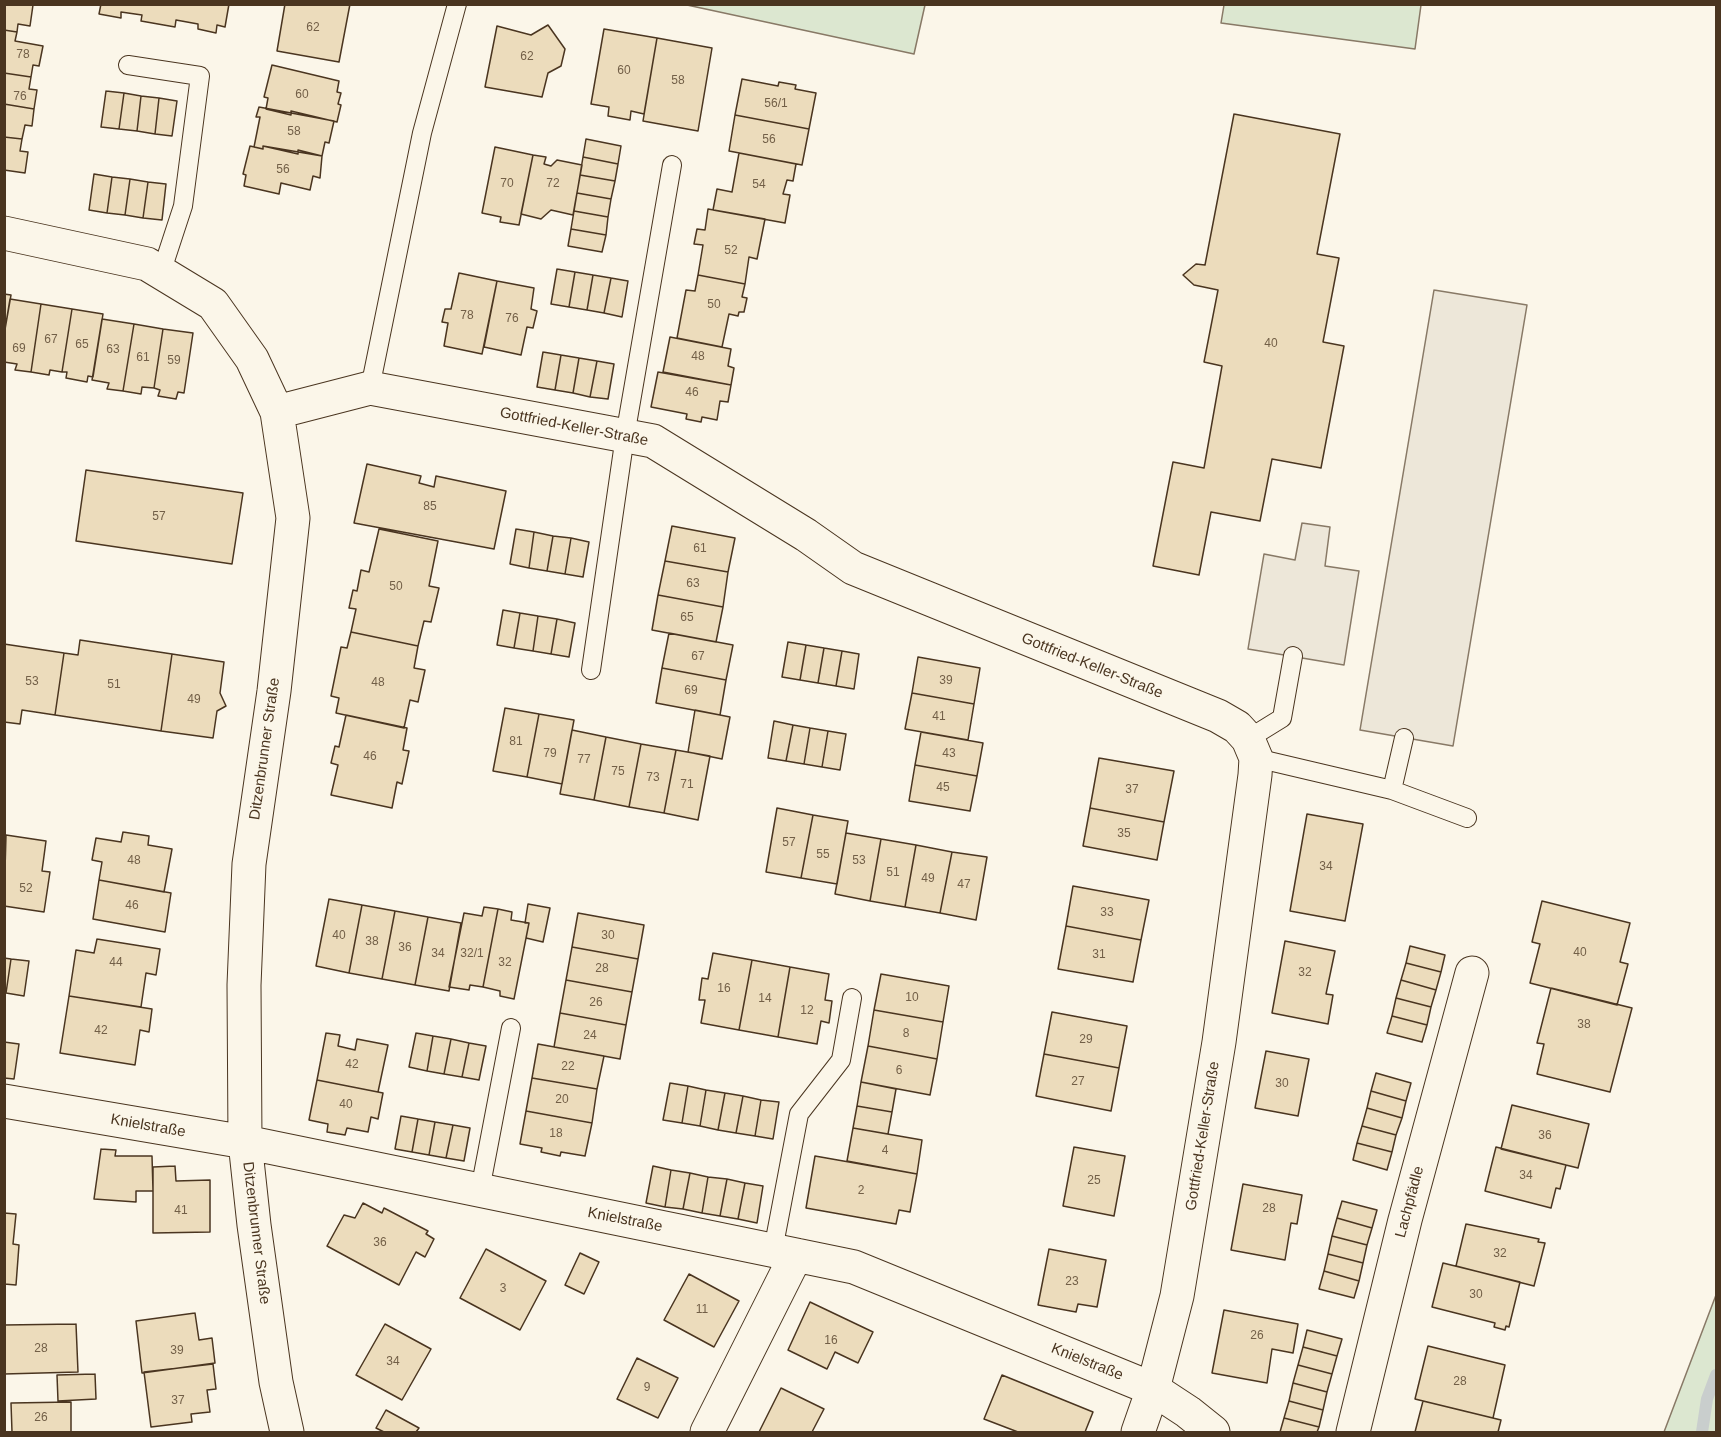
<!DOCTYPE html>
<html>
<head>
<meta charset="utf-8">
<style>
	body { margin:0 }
	#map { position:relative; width:1721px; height:1437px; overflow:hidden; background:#fbf6e9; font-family:Helvetica,sans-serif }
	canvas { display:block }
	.frame { position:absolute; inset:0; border:6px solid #4a3520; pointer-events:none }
</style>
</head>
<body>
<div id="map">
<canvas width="1721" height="1437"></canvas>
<div class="frame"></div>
</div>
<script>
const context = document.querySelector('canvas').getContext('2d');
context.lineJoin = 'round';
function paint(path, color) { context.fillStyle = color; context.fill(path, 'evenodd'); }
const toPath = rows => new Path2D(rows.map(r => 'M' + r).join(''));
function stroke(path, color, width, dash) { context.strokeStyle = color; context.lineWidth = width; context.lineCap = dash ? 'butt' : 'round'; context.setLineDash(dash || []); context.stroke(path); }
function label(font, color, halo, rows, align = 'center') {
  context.font = font + ' Helvetica,sans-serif'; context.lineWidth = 4.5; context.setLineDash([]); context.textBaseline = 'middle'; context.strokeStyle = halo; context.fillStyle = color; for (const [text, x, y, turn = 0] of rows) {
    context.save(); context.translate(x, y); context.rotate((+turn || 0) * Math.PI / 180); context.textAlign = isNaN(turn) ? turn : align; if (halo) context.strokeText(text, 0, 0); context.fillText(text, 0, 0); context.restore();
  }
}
const green = toPath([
	[687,5,925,4,925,5,914,54,687,5],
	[1224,5,1224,4,1421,5,1415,49,1221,23,1224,5],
	[1716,1295,1716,1432,1664,1432,1716,1295]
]);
const parking = toPath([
	[1434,290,1527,305,1453,746,1360,730,1434,290],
	[1302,523,1330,527,1325,566,1359,571,1344,665,1248,649,1264,554,1295,560,1302,523]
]);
const stream = toPath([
	[1702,1432,1707,1399,1716,1375]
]);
const building = toPath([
	[4,4,33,5,30,26,18,24,17,32,4,30,4,4],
	[101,4,229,4,225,27,217,25,216,33,198,29,198,24,176,20,175,27,141,21,142,15,121,12,121,18,99,14,101,4],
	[285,4,350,4,339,62,277,51,285,4],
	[548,25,565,49,561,66,548,73,542,97,485,87,497,26,531,35,548,25],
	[604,29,657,38,644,114,631,111,630,120,608,116,609,107,591,104,604,29],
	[4,30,17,32,15,41,43,46,39,66,33,65,31,77,4,73,4,30],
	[657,38,712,48,698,131,643,121,657,38],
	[272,65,339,81,337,92,341,93,338,104,341,105,337,122,291,111,291,115,266,109,268,98,264,97,272,65],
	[4,73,31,77,29,89,37,90,34,109,4,104,4,73],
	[742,79,778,86,779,82,796,85,795,89,816,93,809,129,735,115,742,79],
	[106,91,124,93,119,129,101,127,106,91],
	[124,93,141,96,137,131,119,129,124,93],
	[141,96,159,98,155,134,137,131,141,96],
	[159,98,177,101,172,136,155,134,159,98],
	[4,104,34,109,32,126,25,125,22,139,4,137,4,104],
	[259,107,334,121,329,143,325,142,322,156,263,146,263,149,254,147,260,117,256,117,259,107],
	[1234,114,1340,134,1317,254,1339,258,1323,342,1344,346,1321,468,1272,459,1260,521,1211,512,1199,575,1153,566,1173,462,1204,468,1222,366,1204,362,1218,290,1194,285,1183,275,1196,264,1205,265,1234,114],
	[735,115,809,129,802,165,729,151,735,115],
	[4,137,22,139,20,151,28,152,25,173,4,170,4,137],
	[586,139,621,146,618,164,583,157,586,139],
	[250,146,263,149,263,146,298,154,298,150,322,156,320,178,313,176,310,190,281,183,279,194,244,186,246,175,243,174,250,146],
	[495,147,533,155,519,225,500,222,501,217,482,213,495,147],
	[739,153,796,164,793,181,787,180,783,194,790,195,785,223,713,210,717,189,732,192,739,153],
	[533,155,546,157,544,164,551,166,557,160,582,165,573,215,551,210,541,219,521,214,533,155],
	[583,157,618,164,615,181,580,175,583,157],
	[94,174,112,177,107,213,89,210,94,174],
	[580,175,615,181,611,199,577,193,580,175],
	[112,177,130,179,125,215,107,213,112,177],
	[130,179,148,182,143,218,125,215,130,179],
	[148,182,166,184,162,220,143,218,148,182],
	[577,193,611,199,608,217,574,211,577,193],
	[708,209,765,219,757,259,749,257,745,284,698,275,703,245,694,244,697,229,705,230,708,209],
	[574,211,608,217,606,235,571,229,574,211],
	[571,229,606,235,602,252,568,246,571,229],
	[557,269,575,272,569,307,551,304,557,269],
	[575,272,593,275,587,310,569,307,575,272],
	[459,273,497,281,482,354,444,346,448,323,442,322,445,309,451,309,459,273],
	[593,275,611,278,604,313,587,310,593,275],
	[698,275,745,284,742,297,747,298,744,312,739,312,738,316,729,314,722,347,677,338,686,290,695,291,698,275],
	[611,278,628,281,622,317,604,313,611,278],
	[497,281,534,288,531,309,537,311,533,328,527,327,521,355,484,347,497,281],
	[4,294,11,295,4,335,4,294],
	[10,299,41,304,31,372,15,370,17,364,4,362,4,335,10,299],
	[41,304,72,309,62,372,50,370,49,375,31,372,41,304],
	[72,309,103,314,93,377,88,376,87,382,66,378,67,372,62,372,72,309],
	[102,319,134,324,123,391,107,389,109,383,92,380,102,319],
	[134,324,163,329,154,388,142,387,141,394,123,391,134,324],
	[163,329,193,333,184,393,178,392,176,399,158,396,160,390,154,388,163,329],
	[670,337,731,349,728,366,734,368,731,385,663,372,670,337],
	[543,352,561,355,555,390,537,387,543,352],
	[561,355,579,358,573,393,555,390,561,355],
	[579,358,597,361,590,397,573,393,579,358],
	[597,361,614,364,608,399,590,397,597,361],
	[658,372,731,385,728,402,720,401,717,420,702,417,701,422,686,419,687,414,651,407,658,372],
	[367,464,421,476,419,483,434,487,436,476,506,491,494,549,354,523,367,464],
	[86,470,243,493,232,564,76,541,86,470],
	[672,526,735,538,728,572,665,561,672,526],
	[379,529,438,541,429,586,439,588,431,622,424,621,418,646,351,632,356,609,349,608,353,590,357,591,361,570,369,572,379,529],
	[516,529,534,532,529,568,510,564,516,529],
	[534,532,553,536,547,571,529,568,534,532],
	[553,536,571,538,565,574,547,571,553,536],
	[571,538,589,542,583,577,565,574,571,538],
	[665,561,728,572,723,607,658,595,665,561],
	[658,595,723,607,716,642,652,630,658,595],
	[503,610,520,613,514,648,497,645,503,610],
	[520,613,538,616,533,651,514,648,520,613],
	[538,616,557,619,551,654,533,651,538,616],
	[557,619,575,623,569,657,551,654,557,619],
	[351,632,418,646,414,668,425,670,418,702,410,700,404,728,336,713,339,698,331,696,341,647,347,648,351,632],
	[669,633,733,645,726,680,662,668,669,633],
	[80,640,172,654,161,731,55,715,64,653,78,655,80,640],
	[788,642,806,645,800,680,782,677,788,642],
	[4,644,64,653,55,715,22,710,20,724,4,722,4,644],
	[806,645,824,648,818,683,800,680,806,645],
	[824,648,842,651,836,686,818,683,824,648],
	[842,651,859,654,854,689,836,686,842,651],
	[172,654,224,662,220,693,226,706,217,711,213,738,161,731,172,654],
	[918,657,980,668,974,704,912,693,918,657],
	[662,668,726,680,720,715,656,703,662,668],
	[912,693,974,704,968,740,905,729,912,693],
	[505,708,539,714,527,777,493,771,505,708],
	[695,710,730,717,722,759,688,752,695,710],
	[539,714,574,720,562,784,527,777,539,714],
	[346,715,407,728,403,750,409,751,402,784,397,782,392,808,331,795,338,765,331,763,335,746,339,747,346,715],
	[774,721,793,725,786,761,768,758,774,721],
	[793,725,810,728,804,764,786,761,793,725],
	[810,728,828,731,822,767,804,764,810,728],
	[572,730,606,737,594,800,560,794,572,730],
	[828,731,846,734,840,770,822,767,828,731],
	[921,732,983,743,977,776,915,765,921,732],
	[606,737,641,744,629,807,594,800,606,737],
	[641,744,676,750,664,813,629,807,641,744],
	[676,750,710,756,698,820,664,813,676,750],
	[1099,758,1174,771,1164,822,1090,808,1099,758],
	[915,765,977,776,970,811,909,801,915,765],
	[777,808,813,815,801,878,766,872,777,808],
	[1090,808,1164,822,1157,860,1083,846,1090,808],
	[1307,814,1363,824,1345,921,1290,911,1307,814],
	[813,815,848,821,837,884,801,878,813,815],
	[123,832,149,836,148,845,172,849,164,892,99,880,102,862,92,860,96,838,121,842,123,832],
	[846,833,881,839,870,901,835,894,846,833],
	[6,835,46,841,42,871,50,872,44,912,4,906,6,835],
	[881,839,916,845,905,907,870,901,881,839],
	[916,845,952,852,940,913,905,907,916,845],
	[952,852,987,857,976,920,940,913,952,852],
	[99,880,171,893,165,932,93,919,99,880],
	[1073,886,1149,900,1141,940,1066,926,1073,886],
	[329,899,362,905,349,973,316,966,329,899],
	[1542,901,1630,923,1620,962,1628,964,1617,1005,1530,983,1540,944,1532,942,1542,901],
	[528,904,550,908,543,942,526,938,529,923,525,923,528,904],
	[362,905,395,911,382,979,349,973,362,905],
	[484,907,498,909,483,987,470,985,469,990,449,987,464,913,482,916,484,907],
	[498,909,512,912,511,920,529,923,514,999,500,996,500,991,483,987,498,909],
	[395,911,428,917,415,985,382,979,395,911],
	[578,913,644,925,638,959,572,947,578,913],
	[428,917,461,923,449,991,415,985,428,917],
	[1066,926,1141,940,1133,982,1058,969,1066,926],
	[97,939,160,949,156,975,146,973,141,1007,69,996,76,950,94,953,97,939],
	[1285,941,1335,951,1326,994,1333,995,1328,1024,1272,1013,1285,941],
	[1410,946,1445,955,1441,972,1406,963,1410,946],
	[572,947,638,959,632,992,566,980,572,947],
	[713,953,752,960,739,1030,701,1023,705,1000,699,1000,702,978,708,979,713,953],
	[4,958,11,959,6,993,4,993,4,958],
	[11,959,29,961,24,996,6,993,11,959],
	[752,960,790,967,778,1037,739,1030,752,960],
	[1406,963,1441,972,1436,990,1401,980,1406,963],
	[790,967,829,974,825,1000,832,1001,829,1023,821,1021,817,1044,778,1037,790,967],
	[881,974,949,986,943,1022,874,1010,881,974],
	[566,980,632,992,626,1025,560,1013,566,980],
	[1401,980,1436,990,1431,1007,1396,998,1401,980],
	[1551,988,1632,1008,1610,1092,1537,1074,1544,1044,1537,1043,1551,988],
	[69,996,152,1009,149,1032,140,1030,135,1065,60,1053,69,996],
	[1396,998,1431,1007,1427,1025,1392,1016,1396,998],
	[874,1010,943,1022,937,1059,868,1046,874,1010],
	[1052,1012,1127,1026,1119,1068,1044,1054,1052,1012],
	[560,1013,626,1025,620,1059,554,1047,560,1013],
	[1392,1016,1427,1025,1422,1042,1387,1033,1392,1016],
	[326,1033,340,1035,338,1046,355,1050,357,1039,388,1045,378,1092,317,1080,326,1033],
	[416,1033,433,1036,427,1071,409,1067,416,1033],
	[433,1036,451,1039,444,1074,427,1071,433,1036],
	[451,1039,469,1043,462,1077,444,1074,451,1039],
	[4,1042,19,1044,14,1079,4,1078,4,1042],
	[469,1043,486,1046,479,1080,462,1077,469,1043],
	[538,1044,604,1056,597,1089,532,1078,538,1044],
	[868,1046,937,1059,930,1095,861,1082,868,1046],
	[1266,1051,1309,1059,1298,1116,1255,1108,1266,1051],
	[1044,1054,1119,1068,1111,1111,1036,1096,1044,1054],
	[1376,1073,1411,1083,1406,1101,1371,1091,1376,1073],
	[532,1078,597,1089,592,1123,526,1111,532,1078],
	[317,1080,383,1093,378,1119,371,1117,368,1132,347,1128,345,1135,327,1132,328,1124,309,1120,317,1080],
	[861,1082,896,1089,892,1112,857,1106,861,1082],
	[670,1083,688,1086,682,1123,663,1120,670,1083],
	[688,1086,706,1090,700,1126,682,1123,688,1086],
	[706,1090,725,1093,718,1130,700,1126,706,1090],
	[1371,1091,1406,1101,1402,1118,1367,1108,1371,1091],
	[725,1093,743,1096,736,1133,718,1130,725,1093],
	[743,1096,761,1100,755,1136,736,1133,743,1096],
	[761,1100,779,1102,773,1139,755,1136,761,1100],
	[1512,1105,1589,1124,1578,1168,1501,1149,1512,1105],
	[857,1106,892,1112,888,1134,853,1128,857,1106],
	[1367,1108,1402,1118,1396,1135,1362,1126,1367,1108],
	[526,1111,592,1123,585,1156,561,1152,560,1156,541,1152,542,1148,520,1144,526,1111],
	[401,1116,418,1119,412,1152,395,1149,401,1116],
	[418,1119,435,1122,429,1155,412,1152,418,1119],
	[435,1122,453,1125,446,1158,429,1155,435,1122],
	[453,1125,470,1128,464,1161,446,1158,453,1125],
	[1362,1126,1396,1135,1392,1152,1357,1143,1362,1126],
	[853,1128,922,1140,917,1174,847,1161,853,1128],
	[1357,1143,1392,1152,1387,1170,1353,1160,1357,1143],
	[1074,1147,1125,1156,1114,1216,1063,1206,1074,1147],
	[1496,1147,1566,1165,1560,1189,1556,1188,1551,1208,1485,1191,1496,1147],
	[101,1149,116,1150,115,1156,152,1156,153,1191,136,1191,136,1202,94,1199,101,1149],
	[815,1156,917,1174,910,1212,899,1210,896,1224,806,1208,815,1156],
	[175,1166,176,1181,210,1180,210,1232,153,1233,153,1167,175,1166],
	[653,1166,671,1170,665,1207,646,1203,653,1166],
	[671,1170,690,1173,683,1209,665,1207,671,1170],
	[690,1173,708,1177,702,1213,683,1209,690,1173],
	[708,1177,727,1179,720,1216,702,1213,708,1177],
	[727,1179,745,1183,738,1219,720,1216,727,1179],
	[745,1183,763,1186,757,1223,738,1219,745,1183],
	[1243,1184,1302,1195,1297,1224,1291,1223,1285,1260,1231,1250,1243,1184],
	[1342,1201,1377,1210,1372,1228,1337,1218,1342,1201],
	[363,1203,382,1213,384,1208,428,1231,426,1234,434,1239,425,1257,416,1252,399,1285,327,1246,344,1215,355,1218,363,1203],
	[4,1213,16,1214,13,1244,19,1245,16,1285,4,1284,4,1213],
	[1337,1218,1372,1228,1367,1245,1332,1236,1337,1218],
	[1466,1224,1539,1239,1538,1242,1545,1243,1534,1286,1456,1266,1466,1224],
	[1332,1236,1367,1245,1363,1263,1328,1254,1332,1236],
	[486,1249,546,1281,520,1330,460,1298,486,1249],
	[1049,1249,1106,1260,1097,1307,1078,1304,1076,1312,1038,1305,1049,1249],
	[580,1253,599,1262,584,1294,565,1285,580,1253],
	[1328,1254,1363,1263,1359,1281,1324,1271,1328,1254],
	[1443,1263,1520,1282,1509,1327,1506,1326,1505,1330,1494,1327,1495,1323,1432,1307,1443,1263],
	[1324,1271,1359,1281,1354,1298,1319,1289,1324,1271],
	[689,1274,739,1301,714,1347,664,1320,689,1274],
	[810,1302,873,1332,858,1363,835,1352,827,1369,788,1350,810,1302],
	[1224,1310,1298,1324,1293,1353,1272,1349,1267,1383,1212,1373,1224,1310],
	[195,1313,199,1340,212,1338,215,1363,142,1373,136,1321,195,1313],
	[76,1324,78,1372,4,1374,4,1325,76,1324],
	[385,1324,431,1349,402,1400,356,1375,385,1324],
	[1307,1330,1342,1339,1337,1356,1303,1347,1307,1330],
	[1428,1346,1505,1365,1493,1418,1415,1399,1428,1346],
	[1303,1347,1337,1356,1332,1374,1298,1365,1303,1347],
	[637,1358,678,1378,658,1418,617,1399,637,1358],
	[213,1364,216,1389,207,1390,210,1412,191,1414,192,1422,151,1427,144,1372,213,1364],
	[1298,1365,1332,1374,1327,1392,1293,1383,1298,1365],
	[95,1374,96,1399,58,1401,57,1375,95,1374],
	[1002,1375,1093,1412,1085,1432,1018,1432,984,1419,1002,1375],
	[1293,1383,1327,1392,1323,1410,1289,1401,1293,1383],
	[781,1388,824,1409,812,1432,759,1432,781,1388],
	[1289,1401,1323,1410,1319,1427,1284,1418,1289,1401],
	[1423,1401,1501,1420,1498,1432,1415,1432,1423,1401],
	[71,1402,71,1432,12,1432,11,1403,71,1402],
	[386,1410,419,1428,416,1432,384,1432,376,1428,386,1410],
	[1284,1418,1319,1427,1317,1432,1280,1432,1284,1418]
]);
const lane = toPath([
	[128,65,200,76,183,206,161,273],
	[370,388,422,133,457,4],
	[591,670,625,436,672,165],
	[1248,739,1282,718,1293,656],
	[1256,758,1392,790,1467,818],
	[1392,790,1404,738],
	[480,1190,511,1028],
	[773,1250,799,1114,841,1060,852,998]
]);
const street = toPath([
	[4,233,147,264,213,304,252,359,277,412,293,518,274,691,249,864,244,985,245,1142,254,1225,276,1382,287,1432],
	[277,412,370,388,653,441,806,535,853,568,1218,716,1237,727,1248,739,1256,758,1255,775,1219,1042,1177,1296,1153,1389,1138,1432],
	[4,1101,245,1142,854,1267,1153,1389,1188,1412,1213,1432],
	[707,1432,796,1255],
	[1353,1432,1405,1220,1472,973]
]);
const numberNames = [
	["62",313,28],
	["78",23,55],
	["62",527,57],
	["60",624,71],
	["58",678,81],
	["60",302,95],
	["76",20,97],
	["56/1",776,104],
	["58",294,132],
	["56",769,140],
	["56",283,170],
	["70",507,184],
	["72",553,184],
	["54",759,185],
	["52",731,251],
	["50",714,305],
	["78",467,316],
	["76",512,319],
	["67",51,340],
	["40",1271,344],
	["65",82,345],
	["69",19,349],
	["63",113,350],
	["48",698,357],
	["61",143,358],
	["59",174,361],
	["46",692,393],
	["85",430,507],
	["57",159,517],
	["61",700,549],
	["63",693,584],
	["50",396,587],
	["65",687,618],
	["67",698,657],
	["39",946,681],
	["53",32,682],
	["48",378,683],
	["51",114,685],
	["69",691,691],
	["49",194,700],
	["41",939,717],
	["81",516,742],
	["79",550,754],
	["43",949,754],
	["46",370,757],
	["77",584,760],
	["75",618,772],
	["73",653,778],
	["71",687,785],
	["45",943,788],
	["37",1132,790],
	["35",1124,834],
	["57",789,843],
	["55",823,855],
	["48",134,861],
	["53",859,861],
	["34",1326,867],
	["51",893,873],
	["49",928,879],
	["47",964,885],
	["52",26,889],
	["46",132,906],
	["33",1107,913],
	["40",339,936],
	["30",608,936],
	["38",372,942],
	["36",405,948],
	["40",1580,953],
	["34",438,954],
	["32/1",472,954],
	["31",1099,955],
	["44",116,963],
	["32",505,963],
	["28",602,969],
	["32",1305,973],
	["16",724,989],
	["10",912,998],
	["14",765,999],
	["26",596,1003],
	["12",807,1011],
	["38",1584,1025],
	["42",101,1031],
	["8",906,1034],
	["24",590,1036],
	["29",1086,1040],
	["42",352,1065],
	["22",568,1067],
	["6",899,1071],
	["27",1078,1082],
	["30",1282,1084],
	["20",562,1100],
	["40",346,1105],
	["18",556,1134],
	["36",1545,1136],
	["4",885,1151],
	["34",1526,1176],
	["25",1094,1181],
	["2",861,1191],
	["28",1269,1209],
	["41",181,1211],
	["36",380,1243],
	["32",1500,1254],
	["23",1072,1282],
	["3",503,1289],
	["30",1476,1295],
	["11",702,1310],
	["26",1257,1336],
	["16",831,1341],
	["28",41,1349],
	["39",177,1351],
	["34",393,1362],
	["28",1460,1382],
	["9",647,1388],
	["37",178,1401],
	["26",41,1418]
];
const streetNames = [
	["Gottfried-Keller-Straße",574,427,11],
	["Gottfried-Keller-Straße",1092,666,22],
	["Ditzenbrunner Straße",265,749,-82],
	["Knielstraße",148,1126,10],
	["Gottfried-Keller-Straße",1203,1136,-81],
	["Lachpfädle",1410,1202,-75],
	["Knielstraße",625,1220,11],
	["Ditzenbrunner Straße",256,1233,83],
	["Knielstraße",1087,1362,22]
];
paint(green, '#dce7d0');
stroke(green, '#887966', 1.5);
paint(parking, '#ede7d9');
stroke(parking, '#887966', 1.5);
stroke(stream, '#c9cecd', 12);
paint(building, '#ecdcbc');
stroke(building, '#4a3520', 1.5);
stroke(lane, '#4a3520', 20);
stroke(street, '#4a3520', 35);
stroke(lane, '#fbf6e9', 18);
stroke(street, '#fbf6e9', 33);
label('12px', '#725f47', null, numberNames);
label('15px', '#4a3520', '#fbf6e9', streetNames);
</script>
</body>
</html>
